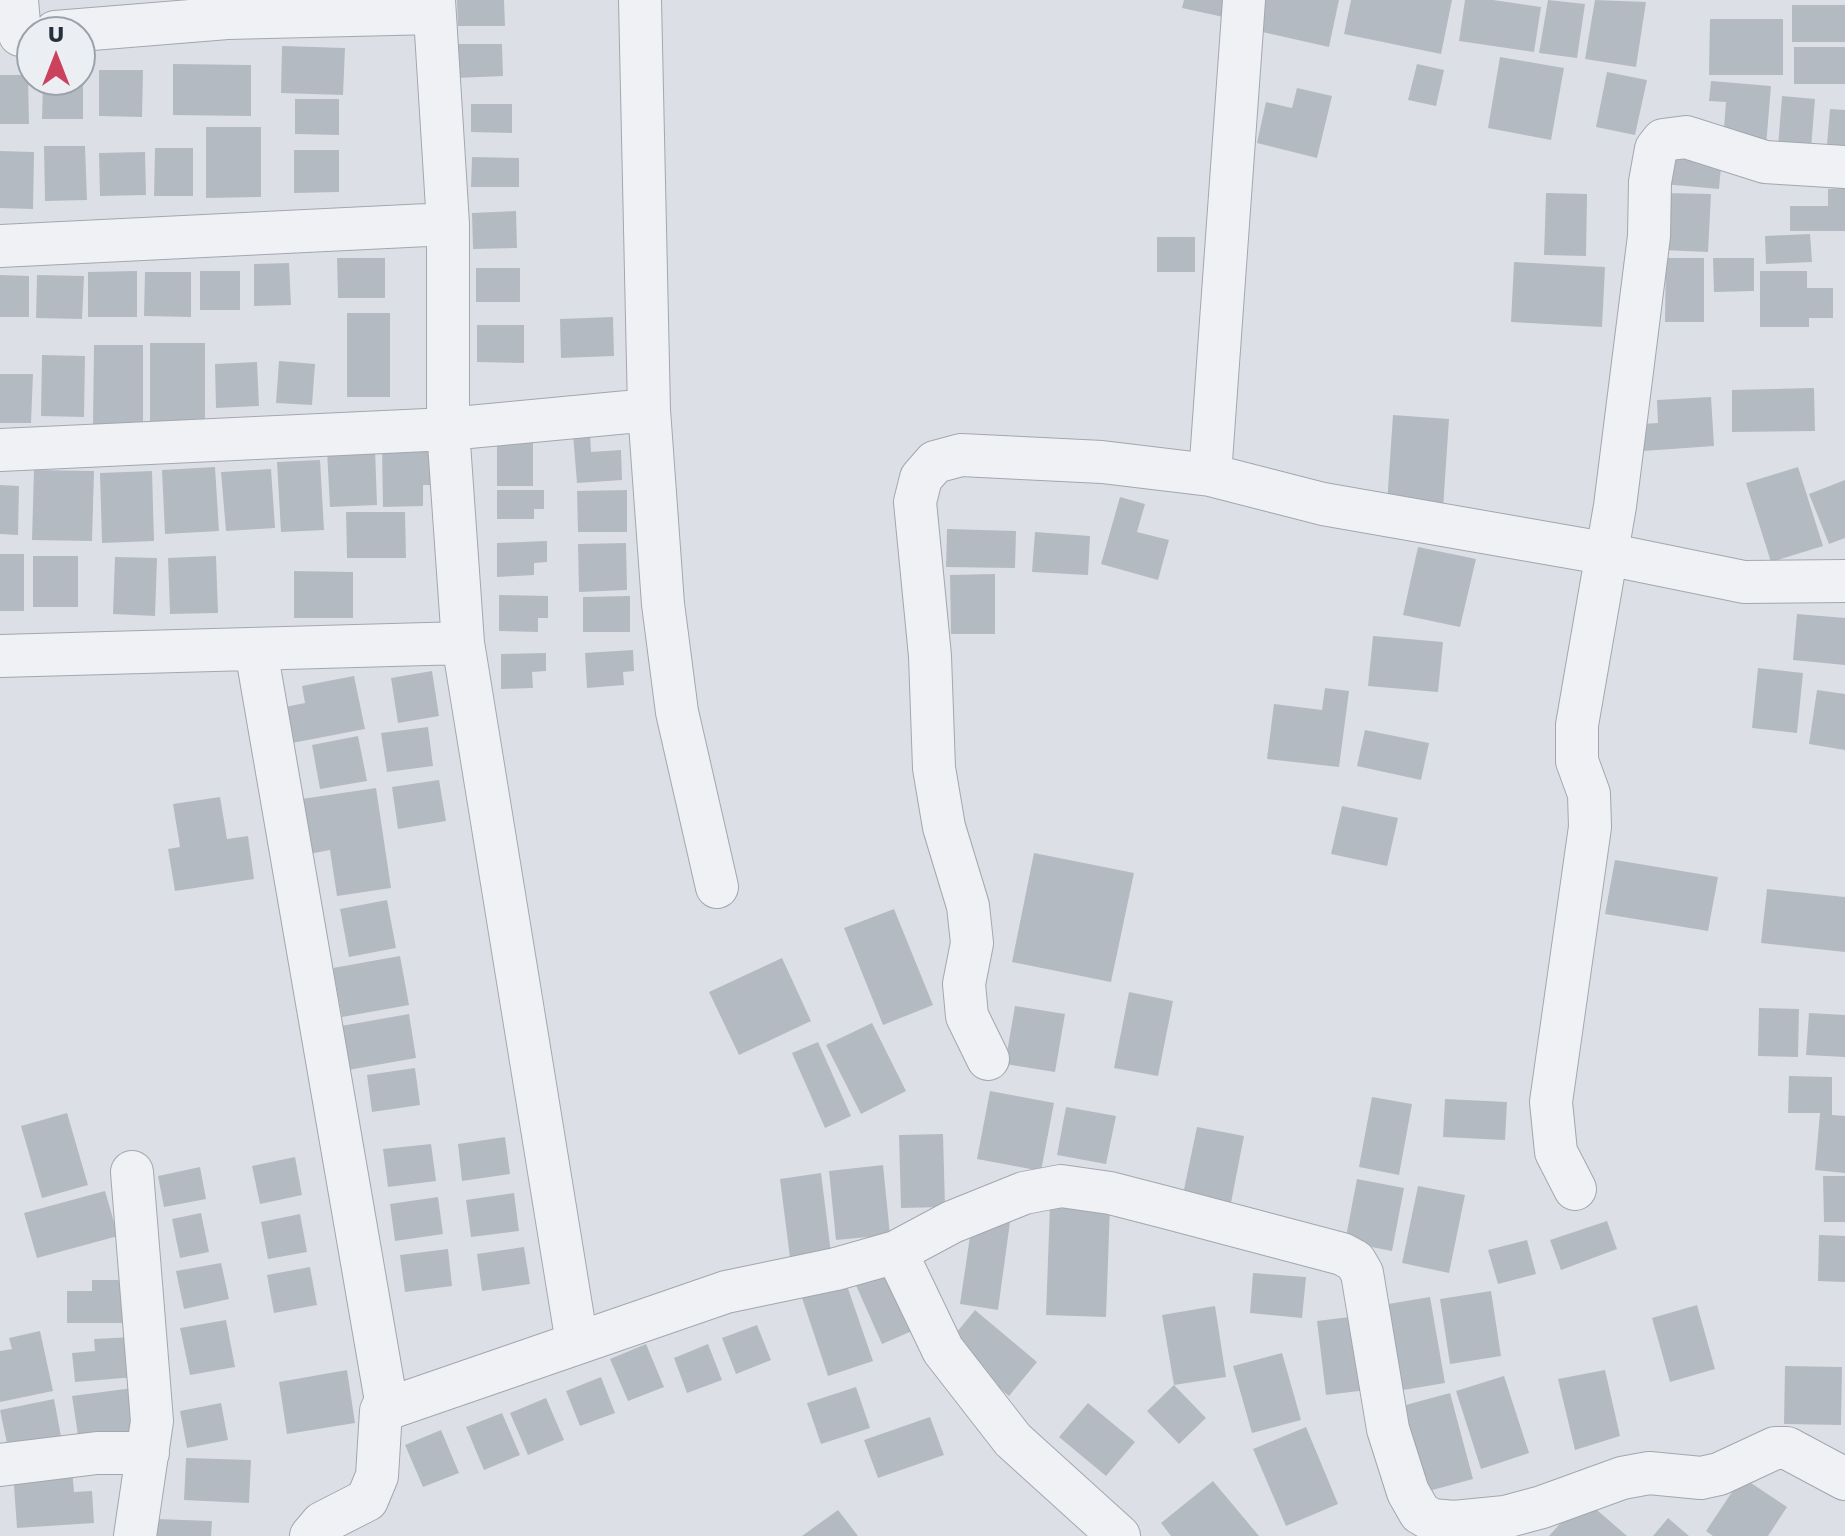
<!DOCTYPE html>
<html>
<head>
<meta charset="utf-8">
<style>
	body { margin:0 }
	#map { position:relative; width:1845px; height:1536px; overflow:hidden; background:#dce0e6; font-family:"Golos Text",sans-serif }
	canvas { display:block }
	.north { position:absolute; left:16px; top:16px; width:80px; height:80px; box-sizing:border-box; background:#ebeff4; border:2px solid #9ca2aa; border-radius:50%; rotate:0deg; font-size:22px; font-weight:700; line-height:32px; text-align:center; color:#262f3c }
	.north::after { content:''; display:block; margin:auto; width:28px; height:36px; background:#ca425b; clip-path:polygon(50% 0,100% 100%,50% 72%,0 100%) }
</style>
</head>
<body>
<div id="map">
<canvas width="1845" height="1536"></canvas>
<div class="north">U</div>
</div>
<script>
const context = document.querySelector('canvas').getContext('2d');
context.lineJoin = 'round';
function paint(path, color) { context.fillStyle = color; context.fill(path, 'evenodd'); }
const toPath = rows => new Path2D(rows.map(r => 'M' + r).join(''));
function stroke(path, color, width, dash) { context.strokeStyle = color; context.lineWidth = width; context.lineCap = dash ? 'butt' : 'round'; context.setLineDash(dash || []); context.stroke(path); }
const building = toPath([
	[457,0,504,0,505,26,458,26],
	[1184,0,1232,0,1228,18,1182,8],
	[1266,0,1339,0,1329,47,1258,31],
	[1351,0,1452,0,1441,54,1344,34],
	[1465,0,1493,0,1541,7,1534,52,1459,41],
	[1548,0,1585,4,1577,58,1539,53],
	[1595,0,1646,2,1636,67,1585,59],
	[1792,5,1845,5,1845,42,1792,42],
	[1710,19,1783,19,1783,75,1709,75],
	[456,44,502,44,503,76,457,78],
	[282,46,345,48,343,95,281,93],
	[1794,47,1845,47,1845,84,1794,84],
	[1500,57,1564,68,1551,140,1488,128],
	[173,64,251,65,251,116,173,115],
	[1417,64,1444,70,1436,106,1408,100],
	[99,70,143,70,142,117,99,116],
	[1607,72,1647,80,1635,135,1596,127],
	[80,73,83,73,83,119,42,119,43,80,80,80],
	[0,75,28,75,29,124,0,124],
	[1711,81,1771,86,1766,146,1723,142,1726,102,1709,101],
	[1297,88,1332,96,1317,158,1257,143,1266,102,1292,108],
	[1782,96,1815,99,1810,161,1777,159],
	[295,99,339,99,339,135,295,134],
	[471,104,512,104,512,133,471,132],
	[1830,109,1845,110,1845,158,1826,157],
	[206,127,261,127,261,197,206,198],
	[44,146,85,146,87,200,45,201],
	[155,148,193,148,193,196,154,196],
	[294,150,339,150,339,192,294,193],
	[0,151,34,152,33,209,0,208],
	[145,152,146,195,100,196,99,153],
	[1666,152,1722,156,1719,189,1663,184],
	[472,157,519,158,519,187,471,187],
	[1845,188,1845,231,1790,231,1790,206,1828,206,1828,189],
	[1546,193,1587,194,1586,256,1544,255],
	[1665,193,1711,194,1708,252,1662,250],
	[516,211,517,248,473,249,472,213],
	[1810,234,1812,262,1766,264,1765,236],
	[1157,237,1195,237,1195,272,1157,272],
	[337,258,385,258,385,298,338,298],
	[1666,258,1704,258,1704,322,1665,322],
	[1713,258,1754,258,1754,291,1714,292],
	[1514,262,1605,267,1602,327,1511,322],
	[289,263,291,305,254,306,254,264],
	[476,268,520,268,520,302,476,302],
	[137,271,137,317,88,317,88,272],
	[200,271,240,271,240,310,200,310],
	[1760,271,1807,271,1807,288,1833,288,1833,318,1809,318,1809,327,1760,327],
	[145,272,191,272,191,317,144,316],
	[0,275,29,276,29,317,0,317],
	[37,275,84,276,82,319,36,318],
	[347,313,390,313,390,397,347,397],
	[613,317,614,356,561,358,560,319],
	[477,325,524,325,524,363,477,362],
	[150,343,205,343,205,421,150,421],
	[94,345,143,345,143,424,93,424],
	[42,355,85,356,84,417,41,416],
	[279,361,315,364,312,405,276,403],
	[257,362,259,406,216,408,215,364],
	[0,374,33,374,31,423,0,423],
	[1814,388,1815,431,1732,432,1732,390],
	[1711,397,1714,446,1643,451,1642,424,1658,423,1657,400],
	[1393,415,1449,419,1443,509,1387,504],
	[590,433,591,452,621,450,622,480,577,483,573,434],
	[497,442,533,442,533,486,497,486],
	[433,444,434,485,423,485,423,506,383,507,382,445],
	[375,448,377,505,330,507,327,450],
	[320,460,324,530,281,532,277,462],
	[215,467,219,531,165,534,162,470],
	[1798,467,1823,546,1771,562,1746,483],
	[271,469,275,528,226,531,221,472],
	[34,470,94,471,92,541,32,540],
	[152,471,154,541,102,543,100,473],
	[1845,480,1845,538,1829,544,1809,494],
	[0,485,19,486,18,535,0,534],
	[497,490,544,490,544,509,534,509,534,519,497,519],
	[627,490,627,532,578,532,577,491],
	[1120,497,1145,504,1137,532,1169,540,1158,580,1101,564],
	[346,512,405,512,406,558,347,558],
	[947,529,1016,531,1015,568,946,567],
	[1035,532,1090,536,1088,575,1032,572],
	[547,541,547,562,534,563,534,575,497,577,497,543],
	[626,543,627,590,579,592,578,544],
	[1418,547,1476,559,1460,627,1403,615],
	[0,554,24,554,24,611,0,611],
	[33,556,78,556,78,607,33,607],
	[216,556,218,613,170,614,168,558],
	[115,557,157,558,155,616,113,614],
	[294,571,353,572,353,618,294,618],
	[995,574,995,634,951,634,950,575],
	[499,595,548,596,548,618,538,618,538,632,499,631],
	[630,596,630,632,583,632,583,597],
	[1797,614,1845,618,1845,665,1793,660],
	[1373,636,1443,642,1438,692,1368,686],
	[633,650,634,671,623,672,624,685,587,688,585,653],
	[546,653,546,671,532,672,533,688,501,689,501,654],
	[1758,668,1803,673,1797,733,1752,728],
	[432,671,439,716,398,723,391,678],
	[354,676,365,729,292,743,285,707,305,703,302,686],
	[1325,688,1349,691,1339,767,1267,759,1274,704,1322,710],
	[1817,690,1845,694,1845,750,1809,744],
	[428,727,433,766,387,772,381,733],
	[1365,730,1429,743,1421,780,1357,766],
	[358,736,367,781,320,789,312,745],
	[439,780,446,821,398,829,392,787],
	[376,788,391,888,337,896,330,850,304,855,295,800],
	[220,797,227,839,248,836,254,879,175,891,168,849,180,847,173,804],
	[1342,806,1398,818,1387,866,1331,854],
	[1034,853,1134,873,1111,982,1012,962],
	[1615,860,1718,877,1708,931,1605,914],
	[1767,889,1845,897,1845,952,1761,943],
	[387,900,396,948,349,957,340,909],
	[894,909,933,1005,883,1025,844,928],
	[400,956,409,1005,342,1017,333,968],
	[782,958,811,1021,739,1055,709,992],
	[1129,992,1173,1001,1158,1076,1114,1068],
	[1015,1006,1065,1014,1055,1072,1005,1064],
	[1759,1008,1799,1009,1798,1057,1758,1056],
	[1809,1013,1845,1015,1845,1057,1806,1055],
	[409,1014,416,1058,348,1070,341,1026],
	[872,1023,906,1091,861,1114,826,1045],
	[818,1042,851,1116,825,1128,792,1053],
	[415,1068,420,1105,372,1112,367,1075],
	[1789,1076,1832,1077,1832,1115,1845,1116,1845,1173,1815,1170,1820,1113,1788,1113],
	[990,1091,1054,1103,1041,1171,977,1159],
	[1372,1097,1412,1104,1399,1175,1359,1167],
	[1445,1099,1507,1102,1505,1140,1443,1137],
	[1066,1107,1116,1116,1106,1164,1057,1155],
	[67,1113,88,1185,42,1198,21,1126],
	[1197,1127,1244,1136,1230,1208,1182,1199],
	[943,1134,945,1207,901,1208,899,1135],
	[505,1137,510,1174,462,1181,458,1144],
	[431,1144,436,1181,388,1187,383,1149],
	[295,1157,302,1195,260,1204,252,1166],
	[883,1165,890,1235,836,1240,829,1171],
	[200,1167,206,1199,164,1207,158,1176],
	[821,1173,831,1253,790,1258,780,1179],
	[1823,1176,1845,1176,1845,1222,1824,1222],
	[1357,1179,1404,1188,1392,1251,1345,1242],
	[1418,1186,1465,1195,1449,1273,1402,1263],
	[105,1191,118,1236,37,1258,24,1213],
	[514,1193,519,1231,471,1237,466,1200],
	[438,1197,443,1234,395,1241,390,1204],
	[1050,1204,1110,1206,1106,1317,1046,1315],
	[201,1213,209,1252,180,1258,172,1219],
	[300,1214,307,1252,268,1259,261,1222],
	[973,1216,1010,1222,998,1310,960,1304],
	[1607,1221,1617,1249,1561,1270,1550,1240],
	[1819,1235,1845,1236,1845,1282,1818,1281],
	[1527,1240,1536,1274,1498,1284,1488,1250],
	[524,1247,530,1284,482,1291,477,1254],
	[448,1249,452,1286,405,1292,400,1255],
	[888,1258,919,1328,882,1344,851,1274],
	[221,1263,229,1299,184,1309,176,1271],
	[310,1267,317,1305,274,1313,267,1275],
	[1253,1273,1306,1277,1302,1318,1250,1313],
	[843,1274,873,1361,828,1376,799,1289],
	[92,1280,132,1280,132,1323,67,1323,67,1291,92,1291],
	[1491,1291,1501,1356,1450,1364,1440,1299],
	[1430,1297,1445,1383,1397,1391,1382,1305],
	[1697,1305,1715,1369,1670,1382,1652,1318],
	[1215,1306,1226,1377,1174,1385,1206,1418,1179,1444,1147,1411,1174,1385,1162,1315],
	[975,1310,1037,1362,1009,1396,947,1344],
	[1358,1316,1367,1390,1326,1395,1317,1321],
	[226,1320,235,1367,190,1375,180,1328],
	[757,1325,771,1360,736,1374,722,1338],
	[40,1331,53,1391,0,1402,0,1351,12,1349,9,1338],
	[133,1337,135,1377,75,1382,72,1353,95,1351,94,1339],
	[646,1344,664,1387,628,1401,610,1359],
	[708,1344,722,1380,687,1393,674,1358],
	[1282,1353,1301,1420,1252,1433,1233,1366],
	[1785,1366,1842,1367,1841,1425,1784,1424],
	[347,1370,355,1423,287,1434,279,1382],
	[1605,1370,1620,1436,1575,1450,1558,1379],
	[1504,1376,1529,1453,1481,1469,1456,1391],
	[601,1377,615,1413,580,1426,566,1391],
	[856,1387,870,1428,821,1444,807,1403],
	[133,1388,140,1434,79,1442,72,1396],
	[1450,1393,1473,1479,1425,1492,1402,1406],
	[546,1398,564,1440,528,1455,510,1413],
	[54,1399,62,1442,9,1453,0,1410],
	[221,1403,228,1440,187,1448,180,1411],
	[1088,1403,1135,1442,1106,1476,1059,1437],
	[502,1413,520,1455,484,1470,466,1427],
	[930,1417,944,1455,878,1478,864,1440],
	[1306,1427,1338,1504,1286,1526,1253,1449],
	[441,1430,459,1473,423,1487,405,1445],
	[186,1458,251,1460,249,1503,184,1500],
	[72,1468,74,1492,92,1491,94,1523,17,1528,13,1472],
	[1742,1477,1787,1507,1768,1536,1713,1536,1706,1531],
	[1213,1481,1259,1536,1171,1536,1161,1523],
	[1583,1498,1627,1536,1549,1536],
	[838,1510,858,1536,802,1536],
	[1668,1518,1689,1536,1653,1536],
	[156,1519,212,1521,211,1536,155,1536]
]);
const minor = toPath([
	[17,0,20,35],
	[640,0,649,410,663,604,677,712,717,887],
	[55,32,227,18,434,13],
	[0,246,448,224],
	[0,450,448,429,448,224,434,0],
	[1210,475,1244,0],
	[256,650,386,1401,381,1411],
	[0,656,463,643],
	[988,1059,967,1016,964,984,972,943,968,906,944,827,934,768,930,656,915,502,921,478,935,462,961,455,1102,462,1210,475,1323,504,1592,551,1744,582,1845,581],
	[132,1172,152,1421,135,1536],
	[1575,1189,1556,1152,1551,1102,1590,827,1589,794,1577,761,1577,725,1615,506,1649,236,1650,182,1656,149,1663,140,1686,137,1765,162,1845,167],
	[896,1252,943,1350,1013,1440,1119,1536],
	[577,1343,463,643,448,429,649,410],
	[0,1465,97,1453,148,1453],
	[311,1536,322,1523,367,1500,377,1476,381,1411,726,1292,836,1269,896,1252,952,1222,1024,1193,1061,1186,1110,1193,1172,1209,1342,1254,1355,1261,1362,1273,1388,1429,1408,1492,1420,1513,1432,1520,1454,1522,1505,1517,1542,1507,1622,1478,1649,1473,1701,1478,1719,1474,1775,1448,1787,1448,1845,1479]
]);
paint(building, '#b4bac2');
stroke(minor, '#a2a7b0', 44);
stroke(minor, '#eff1f4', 42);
</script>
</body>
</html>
